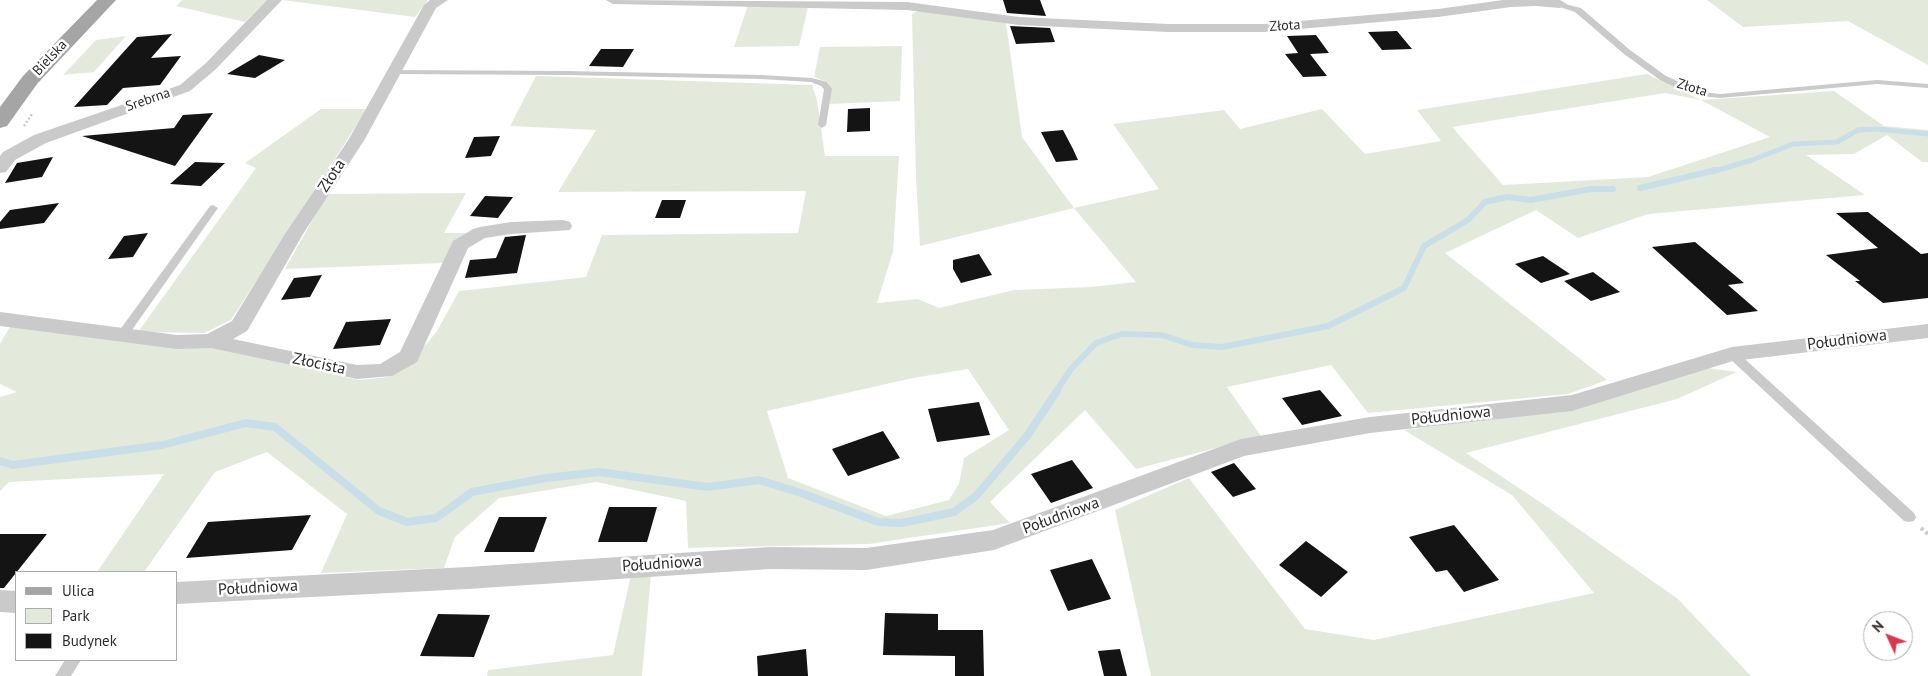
<!DOCTYPE html>
<html>
<head>
<meta charset="utf-8">
<style>
	body { margin:0 }
	#map { position:relative; width:1928px; height:676px; overflow:hidden; background:#fff; font-family:"PT Sans",sans-serif }
	canvas { display:block }
	.legend { position:absolute; left:15px; top:571px; width:162px; height:90px; box-sizing:border-box; background:#fff; border:1px solid #ababab; margin:0; padding:6px 9px; list-style:none; font-size:15px; color:#2d2d2d }
	.legend li { display:flex; align-items:center; gap:10px; height:25px }
	.legend b { width:25px; border:1px solid #ababab }
	.north { position:absolute; left:1863px; top:611px; width:50px; height:50px; box-sizing:border-box; background:#fff; border:1px solid #ababab; border-radius:50%; rotate:313deg; font-size:14px; font-weight:700; line-height:20px; text-align:center; color:#2d2d2d }
	.north::after { content:''; display:block; margin:auto; width:18px; height:22px; background:#db384d; clip-path:polygon(50% 0,100% 100%,50% 72%,0 100%) }
</style>
</head>
<body>
<div id="map">
<canvas width="1928" height="676"></canvas>
<ul class="legend">
<li><b style="height:6px;background:#a5a5a5"></b>Ulica</li>
<li><b style="height:14px;background:#e4eadb"></b>Park</li>
<li><b style="height:14px;background:#141414"></b>Budynek</li>
</ul>
<div class="north">N</div>
</div>
<script>
const context = document.querySelector('canvas').getContext('2d');
context.lineJoin = 'round';
function paint(path, color) { context.fillStyle = color; context.fill(path, 'evenodd'); }
const toPath = rows => new Path2D(rows.map(r => 'M' + r).join(''));
function stroke(path, color, width, dash) { context.strokeStyle = color; context.lineWidth = width; context.lineCap = dash ? 'butt' : 'round'; context.setLineDash(dash || []); context.stroke(path); }
function label(font, color, halo, rows, align = 'center') {
  context.font = font + ' "PT Sans",sans-serif'; context.lineWidth = 5; context.setLineDash([]); context.textBaseline = 'middle'; context.strokeStyle = halo; context.fillStyle = color; for (const [text, x, y, turn = 0] of rows) {
    context.save(); context.translate(x, y); context.rotate((+turn || 0) * Math.PI / 180); context.textAlign = isNaN(turn) ? turn : align; if (halo) context.strokeText(text, 0, 0); context.fillText(text, 0, 0); context.restore();
  }
}
const green = toPath([
	[182,0,267,0,245,22,176,6],
	[282,0,428,0,415,17],
	[1707,0,1928,0,1928,65,1848,21,1743,27],
	[748,5,808,7,799,46,734,47],
	[920,10,1006,23,1022,137,1074,208,1159,189,1113,124,1224,110,1240,129,1322,109,1365,154,1441,141,1417,110,1647,74,1701,100,1834,91,1884,126,1928,130,1928,162,1922,162,1887,135,1854,154,1806,155,1865,195,1648,214,1578,238,1536,210,1445,253,1607,380,1568,394,1368,413,1331,365,1227,387,1261,436,1136,469,1085,410,990,502,1010,523,869,544,688,548,686,501,596,482,499,498,455,537,444,568,321,573,347,514,267,452,215,472,144,572,97,572,164,474,9,482,0,491,0,397,17,392,0,384,0,344,11,325,209,347,359,380,388,377,414,359,437,331,459,291,586,277,602,235,798,233,806,191,558,192,596,130,510,126,536,76,812,85,817,100,825,156,899,156,893,252,877,303,918,299,939,308,1014,290,1091,287,1136,282,1074,208,920,246,916,178,912,14],
	[1665,93,1701,100,1770,137,1648,177,1503,185,1452,127],
	[968,369,1009,430,964,458,959,484,949,500,886,516,788,478,767,411,913,378],
	[126,36,94,72,63,75,96,40],
	[902,46,900,101,830,104,829,83,814,77,820,47],
	[321,109,367,109,231,320,204,333,138,332,256,168,245,163],
	[466,193,444,233,465,233,443,263,285,269,327,194],
	[1708,368,1737,372,1677,399,1466,453,1543,504,1678,599,1751,676,1151,676,1115,510,1189,478,1305,629,1374,640,1594,593,1512,495,1404,430,1578,408],
	[631,575,651,575,642,676,487,676,488,670,613,655]
]);
const streamFar2 = toPath([
	[1712,172,1752,160,1793,144,1837,142,1858,130,1876,129,1928,134]
]);
const streamFar1 = toPath([
	[1640,188,1716,170],
	[1056,392,1071,369,1096,343,1122,334,1162,335,1192,345,1222,347,1328,326,1404,288,1424,246,1468,220,1485,202,1507,197,1531,200,1591,189,1613,189]
]);
const stream = toPath([
	[0,461,13,465,162,445,246,423,275,427,379,511,407,522,436,518,472,492,546,478,599,472,708,487,759,480,801,493,878,522,902,523,954,512,976,496,1027,436,1057,391]
]);
const building = toPath([
	[1003,0,1040,0,1046,16,1007,13],
	[1010,26,1050,28,1055,42,1016,44],
	[1397,31,1412,49,1382,50,1368,32],
	[172,34,151,58,181,56,160,85,123,88,107,105,74,107,137,37],
	[1316,35,1329,53,1310,54,1327,76,1303,77,1285,54,1298,53,1287,36],
	[601,49,634,49,623,67,589,66],
	[259,55,285,60,255,78,227,74],
	[870,108,870,131,847,132,848,109],
	[213,113,175,166,82,136,174,128,183,115],
	[1063,130,1073,149,1078,160,1056,162,1041,132],
	[500,136,491,156,465,158,474,137],
	[53,157,42,177,5,183,17,163],
	[195,162,225,163,201,186,170,184],
	[485,196,513,197,498,218,470,216],
	[662,200,686,200,680,218,655,218],
	[59,203,44,223,0,229,0,222,10,210],
	[1868,212,1921,254,1928,253,1928,298,1883,303,1855,281,1860,281,1826,255,1878,248,1836,213],
	[148,233,133,257,108,259,124,236],
	[526,235,517,273,465,278,470,260,496,258,505,237],
	[1695,242,1744,283,1728,285,1758,311,1727,315,1652,247],
	[979,254,992,275,961,283,953,269,953,260],
	[1543,256,1570,274,1541,283,1515,264],
	[1593,272,1620,292,1591,301,1564,281],
	[322,275,310,297,281,300,294,278],
	[391,319,380,345,333,349,346,322],
	[1320,390,1342,416,1302,425,1282,398],
	[979,402,990,435,937,442,928,409],
	[883,431,900,458,848,476,832,449],
	[1072,460,1093,488,1051,503,1031,474],
	[1234,463,1256,489,1233,497,1211,472],
	[609,507,657,507,647,542,598,542],
	[311,515,292,550,186,558,208,522],
	[499,517,547,517,534,552,484,552],
	[1454,525,1499,580,1464,592,1447,570,1436,572,1409,537],
	[0,534,47,534,4,588,0,588],
	[1306,541,1348,572,1321,597,1279,565],
	[1092,559,1111,599,1068,611,1050,570],
	[885,613,938,614,938,630,983,630,984,676,955,676,955,656,883,655],
	[438,614,490,615,474,657,420,656],
	[806,649,808,676,758,676,757,656],
	[1120,649,1127,676,1104,676,1098,651]
]);
const pathFar1 = toPath([
	[24,126,32,114]
]);
const path = toPath([
	[1921,528,1928,534]
]);
const service = toPath([
	[1557,2,1581,8,1630,50,1666,76,1702,92,1720,94,1877,80,1928,84,1928,88,1877,84,1720,98,1701,96,1680,90,1660,80,1624,54,1575,12,1557,6,1557,2],
	[389,70,566,71,761,75,812,78,827,82,832,89,826,125,822,128,818,125,824,89,821,86,811,82,761,79,566,75,392,74,389,74,389,70],
	[213,205,218,208,127,337,119,337,117,334,119,331,210,206,213,205],
	[1732,350,1736,351,1914,513,1916,517,1914,521,1909,522,1904,521,1728,357,1726,354,1728,351,1732,350],
	[65,660,81,660,71,676,55,676,65,660]
]);
const minor = toPath([
	[267,0,282,0,216,69,190,91,46,143,15,160,6,172,0,173,0,156,3,152,34,135,180,85,206,63,267,0],
	[430,0,448,0,436,8,365,139,303,234,250,326,247,331,233,339,357,365,380,364,400,352,453,241,473,229,480,227,511,222,563,220,570,222,572,226,570,230,511,234,485,238,468,248,417,362,392,376,357,379,211,348,177,349,0,326,0,312,177,335,207,334,232,321,285,234,349,139,424,5,430,0],
	[606,0,907,2,1019,17,1168,24,1265,24,1438,9,1503,0,1560,0,1567,4,1560,8,1536,6,1511,7,1438,17,1265,32,1168,32,1019,25,907,10,613,4,606,0],
	[1928,324,1928,338,1733,361,1572,411,1370,433,1244,456,994,550,866,570,770,569,467,589,176,604,176,582,467,567,770,547,866,548,993,530,1241,439,1370,417,1572,395,1732,347,1928,324],
	[0,590,16,591,16,613,0,612,0,590]
]);
const primary = toPath([
	[97,0,116,0,37,84,7,126,0,128,0,107,23,76,97,0]
]);
const farStreetnames = [
	["Złota",1285,26,-4],
	["Bielska",50,58,-47],
	["Złota",1692,88,17],
	["Srebrna",148,100,-19]
];
const streetNames = [
	["Złota",332,176,-57],
	["Południowa",1847,340,-7],
	["Złocista",319,364,12],
	["Południowa",1451,416,-6],
	["Południowa",1061,516,-20],
	["Południowa",662,564,-4],
	["Południowa",258,588,-3]
];
paint(green, '#e4eadb');
stroke(streamFar2, '#c8dee9', 5);
stroke(streamFar1, '#c8dee9', 6);
stroke(stream, '#c8dee9', 8);
paint(building, '#141414');
stroke(pathFar1, '#cacaca', 2.5, [2, 2]);
stroke(path, '#cacaca', 4, [3, 3]);
paint(service, '#cacaca');
paint(minor, '#cacaca');
paint(primary, '#a5a5a5');
label('14px', '#2d2d2d', '#fff', farStreetnames);
label('16px', '#2d2d2d', '#fff', streetNames);
</script>
</body>
</html>
